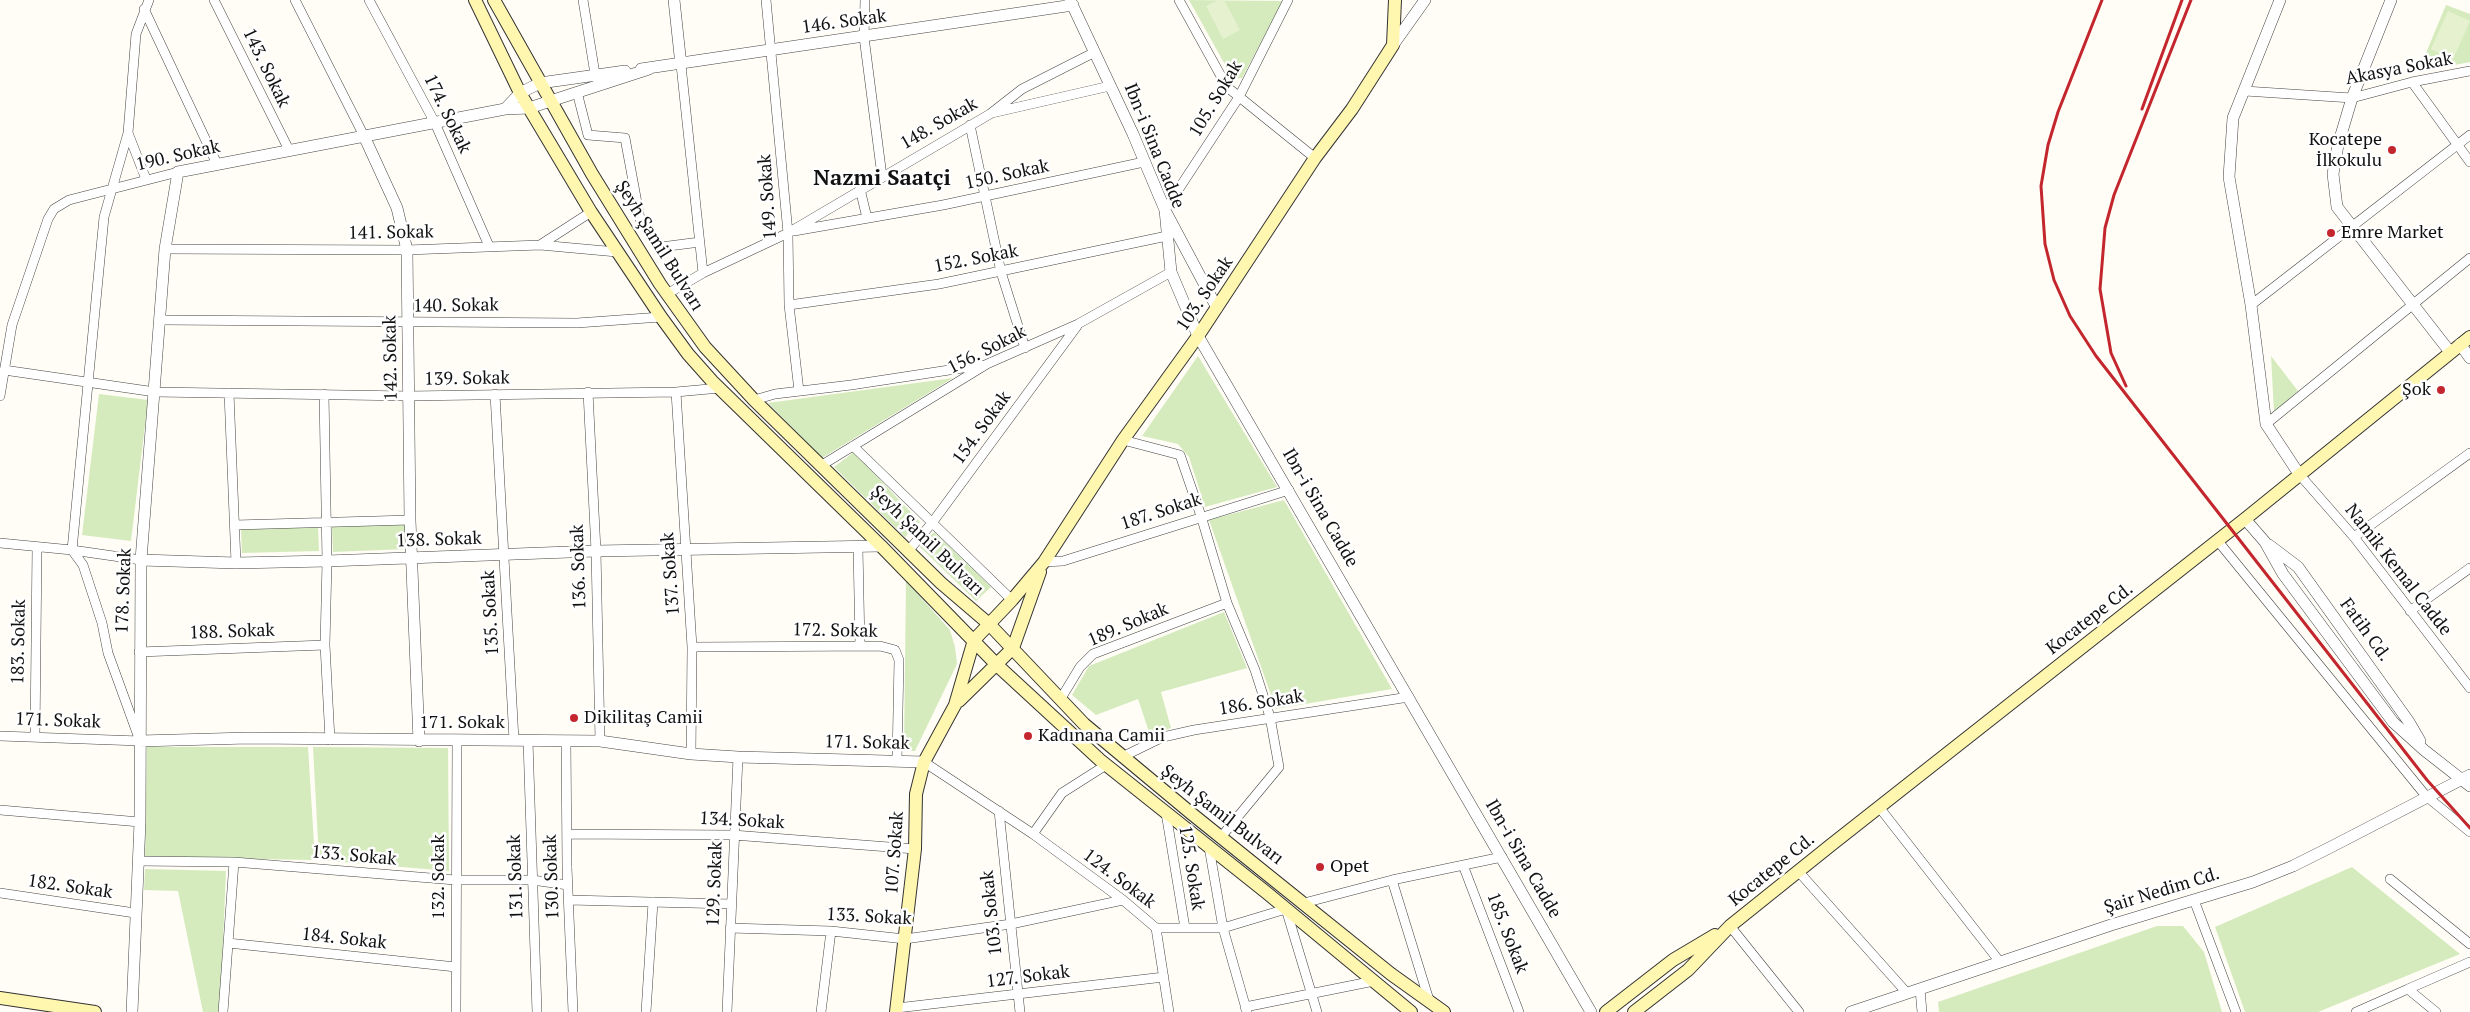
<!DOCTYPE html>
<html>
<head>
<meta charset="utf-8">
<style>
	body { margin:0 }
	canvas { display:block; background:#fffdf5 }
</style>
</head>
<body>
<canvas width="2470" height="1012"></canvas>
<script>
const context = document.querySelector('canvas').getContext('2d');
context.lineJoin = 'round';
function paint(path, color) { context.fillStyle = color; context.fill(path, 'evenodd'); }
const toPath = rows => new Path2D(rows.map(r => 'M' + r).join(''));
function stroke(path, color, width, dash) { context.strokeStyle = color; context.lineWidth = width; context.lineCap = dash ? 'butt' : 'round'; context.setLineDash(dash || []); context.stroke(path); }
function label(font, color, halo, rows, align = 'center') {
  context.font = font + ' "PT Serif",serif'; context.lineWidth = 5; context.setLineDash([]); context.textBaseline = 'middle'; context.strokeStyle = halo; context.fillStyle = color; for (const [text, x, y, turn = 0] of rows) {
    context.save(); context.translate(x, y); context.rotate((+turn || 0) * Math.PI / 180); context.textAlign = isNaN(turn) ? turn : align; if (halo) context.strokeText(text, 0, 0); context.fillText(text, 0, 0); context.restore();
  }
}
const green = toPath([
	[1189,0,1283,1,1242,78,1233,79],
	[2446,5,2470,14,2470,62,2418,72],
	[1198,356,1277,487,1205,507,1189,457,1178,444,1142,436],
	[2271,356,2298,391,2274,412],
	[953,378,822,458,768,403],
	[99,394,148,400,131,541,82,535],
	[854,452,920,522,905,537,834,467],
	[1284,500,1392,689,1276,709,1209,520],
	[405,524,406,549,333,552,332,527],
	[318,526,319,551,242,553,241,529],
	[934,532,991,587,976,601,920,547],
	[906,581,950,630,955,647,957,664,915,751,904,751],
	[1224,612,1247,668,1161,692,1171,728,1150,735,1138,699,1096,715,1072,695,1089,666],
	[147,747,308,747,315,860,145,857],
	[313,747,448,748,449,871,319,860],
	[2352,867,2460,954,2318,1012,2245,1012,2215,927],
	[145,869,226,871,220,1012,203,1012,178,891,144,890],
	[2157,926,2183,926,2204,952,2222,1012,1939,1012,1938,1002]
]);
const pitch = toPath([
	[1218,0,1224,0,1240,30,1223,39,1206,6],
	[2448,11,2470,21,2453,59,2431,49]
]);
const minor = toPath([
	[214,0,289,150],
	[295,0,364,136],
	[369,0,435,123,489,246],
	[583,0,595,74],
	[766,0,788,233,789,305,799,391],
	[865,0,864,37,882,176],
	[1179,0,1227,87,1315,158],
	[144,9,217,164],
	[681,65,703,273],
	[2412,82,2470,162],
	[2245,91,2352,98,2412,82,2470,71],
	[577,92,588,135,625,138,640,219,661,247,700,242],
	[992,113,1110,86],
	[970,125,1001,272,1025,348],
	[146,179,128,133,136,34,149,0],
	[860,189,867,218],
	[1165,210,1239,97,1288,0],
	[794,231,943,205,1144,162],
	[540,245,591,212],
	[165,249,407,250,540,245,617,252],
	[667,294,703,273,788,233,990,114,1022,89,1095,52],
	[789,305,939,284,1167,236],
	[2251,305,2470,135],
	[162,320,577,323,661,317],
	[4,370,155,392,409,396,676,392,720,388],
	[588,392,596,551,600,741],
	[676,392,692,647,691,754],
	[229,393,236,563],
	[324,394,327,561,325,645,330,740],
	[495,394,514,740],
	[0,396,12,325,48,219,54,209,69,200,178,172],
	[754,400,775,394,851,385,982,365],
	[2266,424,2470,258],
	[1123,440,1180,455,1201,516,1227,603,1255,670,1270,717,1279,767,1221,837],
	[853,446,1012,600],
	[822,465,987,364,1078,324,1171,272],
	[2299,474,2354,537,2470,688],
	[235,525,410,520],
	[2354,537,2470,453],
	[2217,540,2426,796,2470,832],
	[0,543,72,550,141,560],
	[858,548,860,646],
	[909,550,932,523,1077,326],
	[1044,562,1063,561,1289,490],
	[2410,611,2470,568],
	[692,647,880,646,895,650,899,660,897,761],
	[139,652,325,645],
	[1060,700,1080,667,1093,654,1227,603],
	[0,736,140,741,108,653,102,623,83,565,72,550,104,217,128,133],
	[35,737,37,547],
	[528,741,537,1012],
	[566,741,567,867,573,1012],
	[1122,757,1163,737,1194,730,1409,697],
	[924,762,1033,834,1062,793,1106,765],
	[1879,807,2000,962],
	[0,810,140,822],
	[999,811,1020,1012],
	[1166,813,1185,928],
	[567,834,733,835,915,849],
	[1033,834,1123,900,1156,928,1223,928,1286,909,1317,1012],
	[1209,847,1223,928,1247,1012],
	[138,861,234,862,455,880,532,880,568,885],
	[1463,865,1519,1012],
	[1798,871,1907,993],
	[2390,879,2470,944],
	[1392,880,1429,1000],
	[0,893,135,913],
	[569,900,731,904],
	[2194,900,2236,1012],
	[1304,903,1392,880,1502,857],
	[1730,926,1799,1012],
	[730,928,831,931,905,939,1011,924,1123,900],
	[1156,928,1169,1012],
	[228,943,456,967],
	[1920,989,1922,1012],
	[1245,1007,1374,981],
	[897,1008,1164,977],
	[223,1012,234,862],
	[456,1012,457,741],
	[646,1012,653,902],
	[727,1012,738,757],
	[821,1012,831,931],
	[2356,1012,2408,989],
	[2436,1012,2408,989,2470,962]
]);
const tertiary = toPath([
	[674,0,681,65],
	[1070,0,1133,134,1165,210,1171,272,1198,336,1591,1012],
	[2280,0,2233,118,2229,177,2251,305,2266,424,2299,474],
	[2391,0,2352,98,2338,145,2333,174,2337,207,2450,352],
	[1393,45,1425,0],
	[641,69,1073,5],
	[505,109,520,93,540,83,625,71],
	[364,136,397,208,407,250,410,520,419,741],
	[1167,214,1217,308],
	[2460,344,2470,358],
	[2245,519,2265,542,2283,574,2393,722,2424,750,2470,786],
	[2269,545,2298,567,2409,722,2420,741],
	[141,560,236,563,327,561,596,551,881,546],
	[140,741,248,738,600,741,691,754,738,757,924,762],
	[132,1012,140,822,141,560,165,249,178,172,505,109,529,108,649,69],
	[1851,1012,2111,925,2253,882,2293,866,2331,847,2470,775]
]);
const secondary = toPath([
	[475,0,520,93,591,212,661,317,688,354,712,381,881,546,998,666,1100,760,1267,893,1411,1012],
	[494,0,592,174,660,284,705,347,754,400,941,583,989,624,1084,724,1192,814,1391,974,1444,1012],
	[959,701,1013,648,1040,572],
	[0,998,95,1012],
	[896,1012,915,849,916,794,924,762,955,705,974,640,1012,600,1044,562,1123,440,1198,336,1315,158,1352,109,1393,45,1395,0],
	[1606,1012,1673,960,1715,935],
	[1634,1012,1688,970,1730,926,1831,845,2245,519,2470,337]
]);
const rail = toPath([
	[2102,0,2058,112,2048,145,2041,186,2045,244,2054,280,2070,316,2096,356,2427,780,2470,828],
	[2142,109,2182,0],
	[2126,386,2111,353,2100,289,2105,228,2114,195,2191,0]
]);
const markers = [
	[2392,150,5,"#c4262e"],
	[2331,233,5,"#c4262e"],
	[2441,390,5,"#c4262e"],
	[574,718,5,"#c4262e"],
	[1028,736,5,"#c4262e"],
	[1320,867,5,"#c4262e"]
];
const streetNames = [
	["146. Sokak",844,22,-8],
	["143. Sokak",266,68,64],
	["Akasya Sokak",2399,69,-11],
	["105. Sokak",1216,99,-59],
	["174. Sokak",447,114,64],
	["148. Sokak",939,124,-30],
	["Ibn-i Sina Cadde",1154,146,68],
	["190. Sokak",178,156,-13],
	["150. Sokak",1007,175,-12],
	["149. Sokak",768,197,-94],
	["141. Sokak",391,233,-1],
	["Şeyh Şamil Bulvarı",659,246,58],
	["152. Sokak",976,259,-11],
	["103. Sokak",1205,294,-56],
	["140. Sokak",456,306,-1],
	["156. Sokak",987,350,-27],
	["142. Sokak",391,358,-91],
	["139. Sokak",467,379,-1],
	["154. Sokak",982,428,-54],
	["Ibn-i Sina Cadde",1320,508,60],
	["187. Sokak",1161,512,-18],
	["138. Sokak",439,540,-2],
	["Şeyh Şamil Bulvarı",927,541,44],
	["136. Sokak",579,567,-92],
	["Namik Kemal Cadde",2398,570,52],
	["137. Sokak",671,574,-94],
	["178. Sokak",124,591,-88],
	["135. Sokak",491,613,-93],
	["Kocatepe Cd.",2090,619,-38],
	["189. Sokak",1128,625,-23],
	["Fatih Cd.",2365,630,54],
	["172. Sokak",835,631,1],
	["188. Sokak",232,632,-2],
	["183. Sokak",19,642,-89],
	["186. Sokak",1261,703,-9],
	["171. Sokak",58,721,2],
	["171. Sokak",462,723],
	["171. Sokak",867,743,1],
	["Şeyh Şamil Bulvarı",1222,815,38],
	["134. Sokak",742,821,3],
	["107. Sokak",895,853,-86],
	["133. Sokak",354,856,5],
	["Ibn-i Sina Cadde",1523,859,60],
	["125. Sokak",1191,868,81],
	["Kocatepe Cd.",1772,870,-39],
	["132. Sokak",439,877,-90],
	["131. Sokak",516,877,-92],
	["130. Sokak",552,877,-92],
	["124. Sokak",1119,879,37],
	["129. Sokak",715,884,-88],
	["182. Sokak",70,887,8],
	["Şair Nedim Cd.",2162,891,-17],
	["103. Sokak",992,913,-96],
	["133. Sokak",869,917,3],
	["185. Sokak",1507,933,69],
	["184. Sokak",344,939,6],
	["127. Sokak",1028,977,-7]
];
const poiNames = [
	["Kocatepe",2382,140,"right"],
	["İlkokulu",2382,161,"right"],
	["Emre Market",2341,233],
	["Şok",2431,390,"right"],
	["Dikilitaş Camii",584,718],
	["Kadınana Camii",1038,736],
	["Opet",1330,867]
];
const districtNames = [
	["Nazmi Saatçi",882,179]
];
paint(green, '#d5ebbd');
paint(pitch, '#e6f2cf');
stroke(minor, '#444', 10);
stroke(tertiary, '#444', 12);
stroke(secondary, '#333', 14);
stroke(minor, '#fff', 9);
stroke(tertiary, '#fff', 11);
stroke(secondary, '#fff6b0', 12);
stroke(rail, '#c4262e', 3);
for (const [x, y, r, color] of markers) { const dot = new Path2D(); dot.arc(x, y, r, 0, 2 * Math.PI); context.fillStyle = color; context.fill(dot); stroke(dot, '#fff', 2); }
label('18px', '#111', '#fff', streetNames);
label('18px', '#111', '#fff', poiNames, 'left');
label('bold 22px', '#111', '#fff', districtNames);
</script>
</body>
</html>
